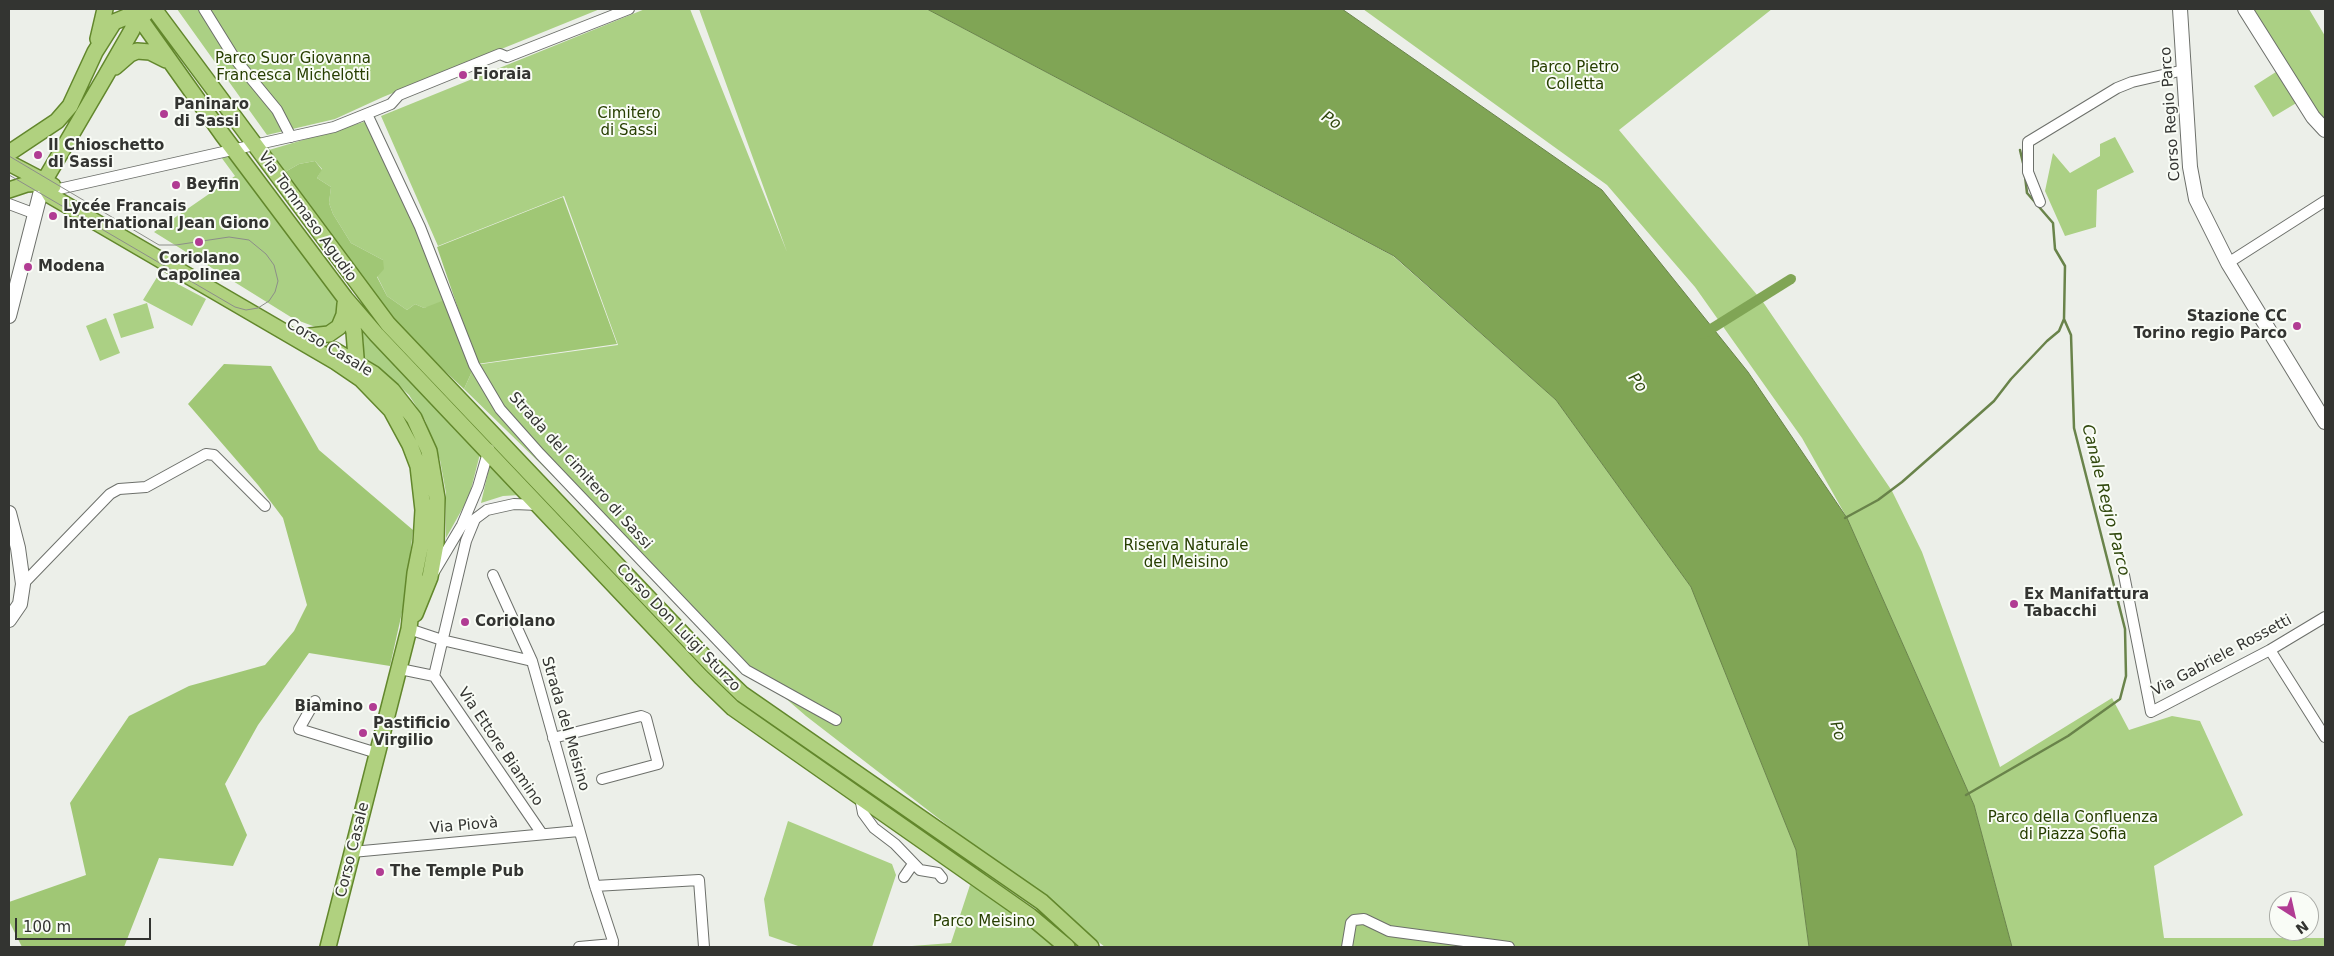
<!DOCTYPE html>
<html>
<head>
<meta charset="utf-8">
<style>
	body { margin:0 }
	#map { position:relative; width:2334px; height:956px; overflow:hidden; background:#ecefe9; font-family:"DejaVu Sans",sans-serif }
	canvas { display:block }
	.frame { position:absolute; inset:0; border:10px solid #333431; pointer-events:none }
	.north { position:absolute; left:2269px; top:891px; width:50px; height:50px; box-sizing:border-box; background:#f9fcf6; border:1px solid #aaaca7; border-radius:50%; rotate:145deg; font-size:14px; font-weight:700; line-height:20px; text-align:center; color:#333431 }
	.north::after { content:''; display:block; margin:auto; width:18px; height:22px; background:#b13c93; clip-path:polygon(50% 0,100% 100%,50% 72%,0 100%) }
	.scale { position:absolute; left:15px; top:918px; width:136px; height:22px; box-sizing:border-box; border:2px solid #333431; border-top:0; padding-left:6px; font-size:15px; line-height:18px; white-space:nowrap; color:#333431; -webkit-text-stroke:4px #f9fcf6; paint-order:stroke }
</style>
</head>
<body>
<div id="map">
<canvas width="2334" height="956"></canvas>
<div class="frame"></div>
<div class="north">N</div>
<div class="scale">100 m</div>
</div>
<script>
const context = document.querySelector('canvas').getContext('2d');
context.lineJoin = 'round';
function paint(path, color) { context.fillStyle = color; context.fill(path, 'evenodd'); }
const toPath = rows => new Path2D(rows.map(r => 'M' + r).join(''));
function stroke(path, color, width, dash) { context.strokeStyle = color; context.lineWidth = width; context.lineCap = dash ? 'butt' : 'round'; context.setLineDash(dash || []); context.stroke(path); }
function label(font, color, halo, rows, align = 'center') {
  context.font = font + ' "DejaVu Sans",sans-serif'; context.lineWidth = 4; context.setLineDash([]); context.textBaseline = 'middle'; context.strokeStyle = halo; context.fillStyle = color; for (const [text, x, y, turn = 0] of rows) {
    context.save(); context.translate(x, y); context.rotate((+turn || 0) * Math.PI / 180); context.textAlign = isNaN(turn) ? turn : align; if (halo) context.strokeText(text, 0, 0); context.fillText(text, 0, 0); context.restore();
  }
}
const green = toPath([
	[177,9,600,9,383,97,335,119,267,135],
	[645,9,690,9,787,252,699,9,927,9,1393,256,1556,400,1691,587,1711,631,1725,672,1796,850,1809,947,1105,947,806,716,746,664,464,389,475,365,618,345,564,196,438,246,381,116],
	[1363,9,1772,9,1619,130,1763,302,1892,491,1922,552,2000,767,2112,698,2129,730,2172,716,2200,721,2243,815,2154,866,2164,938,2325,938,2325,947,2012,947,1974,805,1847,518,1802,438,1695,287,1607,185],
	[2254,9,2309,9,2325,36,2325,121,2308,100],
	[2279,70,2298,102,2273,117,2254,86],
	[367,121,447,299,433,306,424,308,415,304,407,310,387,296,377,276,383,260,351,243,333,214,329,203,331,187,317,178,322,169,315,161,299,164,285,172,269,150],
	[2115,137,2134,172,2097,190,2096,227,2065,236,2045,191,2053,153,2070,173,2100,156,2100,144],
	[231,156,339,299,337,323,321,329,294,319,154,232,235,176,221,157],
	[159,274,206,299,192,326,143,300],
	[147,303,154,328,121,338,113,314],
	[106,318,120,353,100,361,86,326],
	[361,328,480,454,469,497,446,538,446,493,440,460,425,420,409,395,389,376,362,359,364,345],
	[490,464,520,495,503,496,481,503],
	[788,821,892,864,896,875,872,947,801,947,769,936,764,899],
	[970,885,1011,908,1057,947,899,947,951,943]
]);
const forest = toPath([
	[315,161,322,170,317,178,331,187,329,203,333,214,351,243,383,260,384,269,377,277,387,296,407,310,415,304,424,308,447,299,474,367,464,389,407,335,369,289,285,172,299,164],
	[563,197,617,344,477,364,437,247],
	[224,364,271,366,319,450,413,530,405,599,390,666,309,653,258,725,225,784,247,835,233,866,159,858,124,947,22,947,9,921,9,902,86,875,70,803,129,716,189,686,265,665,294,631,307,605,283,518,258,485,188,404]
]);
const water = toPath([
	[927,9,1342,9,1602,190,1748,372,1847,518,1974,805,2012,947,1809,947,1796,850,1691,587,1556,400,1394,256,927,9]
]);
const stream = toPath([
	[2020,150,2023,163],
	[1845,518,1878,500,1902,482,1976,417,1994,401,2011,379,2047,341,2059,331,2064,319,2065,266,2055,249,2053,223,2027,193,2025,176],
	[1966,795,2068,736,2120,699,2126,676,2125,629,2074,428,2071,335,2064,319]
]);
const canal = toPath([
	[1703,334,1791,279]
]);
const street = toPath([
	[204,9,235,59,277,110,291,137],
	[367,114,420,227,474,365,500,409,540,454,746,670,836,720],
	[59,189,334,127,391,104,399,95,500,54,507,57,629,9],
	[2040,202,2028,172,2028,142,2117,88,2132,82,2184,70],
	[9,204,33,213],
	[2228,263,2325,201],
	[434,572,462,525,478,487,489,449],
	[493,575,532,661,595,886,613,941,612,947],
	[2124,575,2151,712,2270,650,2325,617],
	[23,584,110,494,119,489,146,487,206,454,214,455,265,506],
	[409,629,442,640,532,661],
	[2270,650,2325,737],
	[400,669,434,676],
	[434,676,466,541,475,519,487,510,514,504,538,505],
	[434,676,542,834],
	[315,701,299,729,377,753],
	[553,738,641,716,646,718,658,764,602,779],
	[860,797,863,813,874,828,895,844,920,870,938,873,942,878],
	[352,852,579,831],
	[904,877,913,864],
	[595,886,699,880,704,947],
	[579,947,613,944],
	[1347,947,1351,923,1354,920,1364,919,1389,931,1509,947]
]);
const secondary = toPath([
	[2180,9,2190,167,2196,199,2228,263,2325,422],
	[2245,9,2313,117,2325,130],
	[9,316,43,183],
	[9,513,18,548,23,584,20,604,9,620]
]);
const primary = toPath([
	[133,9,222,134,345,298,376,334,701,677,733,708,1030,916,1067,947],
	[154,9,388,324,712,665,742,694,1042,902,1091,947],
	[98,39,105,9],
	[115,67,130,54,137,51,150,52,166,60],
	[9,153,57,121,70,106,95,52,114,22,131,15,145,14],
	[9,163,53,186],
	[43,183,51,196,336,362,361,379,391,410,410,445,418,466,423,510,421,543,415,573,409,629,328,947],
	[43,183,105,77,132,30,139,9],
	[9,190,27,184,43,183],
	[346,302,354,332,357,370],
	[310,336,329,334,339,327,344,315,345,304],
	[334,350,374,374,392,390,414,418,429,451,437,498,436,544,430,577,415,614]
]);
const tram = toPath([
	[9,156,159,245,176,245,229,237,249,240,266,254,274,265,278,281,275,292,269,301,258,308,246,310,235,307,9,175]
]);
const markers = [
	[463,75,5,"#b13c93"],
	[164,114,5,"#b13c93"],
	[38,155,5,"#b13c93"],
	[176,185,5,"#b13c93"],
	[53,216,5,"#b13c93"],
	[199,242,5,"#b13c93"],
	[28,267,5,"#b13c93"],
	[2297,326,5,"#b13c93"],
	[2014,604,5,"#b13c93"],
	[465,622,5,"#b13c93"],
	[373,707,5,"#b13c93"],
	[363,733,5,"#b13c93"],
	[380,872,5,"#b13c93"]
];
const parkNames = [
	["Parco Suor Giovanna",293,59],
	["Francesca Michelotti",293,76],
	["Parco Pietro",1575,68],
	["Colletta",1575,85],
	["Cimitero",629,114],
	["di Sassi",629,131],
	["Riserva Naturale",1186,546],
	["del Meisino",1186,563],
	["Parco della Confluenza",2073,818],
	["di Piazza Sofia",2073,835],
	["Parco Meisino",984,922]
];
const poiNames = [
	["Fioraia",473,75],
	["Paninaro",174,105],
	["di Sassi",174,122],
	["Il Chioschetto",48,146],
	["di Sassi",48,163],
	["Beyfin",186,185],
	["Lycée Francais",63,207],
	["International Jean Giono",63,224],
	["Coriolano",199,259,"center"],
	["Capolinea",199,276,"center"],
	["Modena",38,267],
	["Stazione CC",2287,317,"right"],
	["Torino regio Parco",2287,334,"right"],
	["Ex Manifattura",2024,595],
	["Tabacchi",2024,612],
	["Coriolano",475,622],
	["Biamino",363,707,"right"],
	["Pastificio",373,724],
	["Virgilio",373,741],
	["The Temple Pub",390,872]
];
const streetNames = [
	["Corso Regio Parco",2171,114,-94],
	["Via Tommaso Agudio",307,217,54],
	["Corso Casale",329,348,31],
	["Strada del cimitero di Sassi",580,471,48],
	["Corso Don Luigi Sturzo",678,628,46],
	["Via Gabriele Rossetti",2222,656,-28],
	["Strada del Meisino",565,724,74],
	["Via Ettore Biamino",500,747,56],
	["Via Piovà",464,826,-5],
	["Corso Casale",353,850,-76]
];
const waterNames = [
	["Po",1331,121,33],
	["Po",1637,383,53],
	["Canale Regio Parco",2105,500,76],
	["Po",1837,731,73]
];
paint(green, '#abd084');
paint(forest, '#a0c775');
paint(water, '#80a555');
stroke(water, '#69834a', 1);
stroke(stream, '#69834a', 2.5);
stroke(canal, '#80a555', 10);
stroke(street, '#6d706b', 12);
stroke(secondary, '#6d706b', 16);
stroke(primary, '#62872c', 18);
stroke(street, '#fff', 10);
stroke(secondary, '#fff', 14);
stroke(primary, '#b0d17f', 15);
stroke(tram, '#8c8e89', 1);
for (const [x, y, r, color] of markers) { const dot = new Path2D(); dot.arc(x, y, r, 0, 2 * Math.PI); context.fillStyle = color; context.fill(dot); stroke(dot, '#f9fcf6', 2); }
label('15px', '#273e01', '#f9fcf6', parkNames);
label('bold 15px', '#333431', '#f9fcf6', poiNames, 'left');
label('15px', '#333431', '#f9fcf6', streetNames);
label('italic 16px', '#30480d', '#f9fcf6', waterNames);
</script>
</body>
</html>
